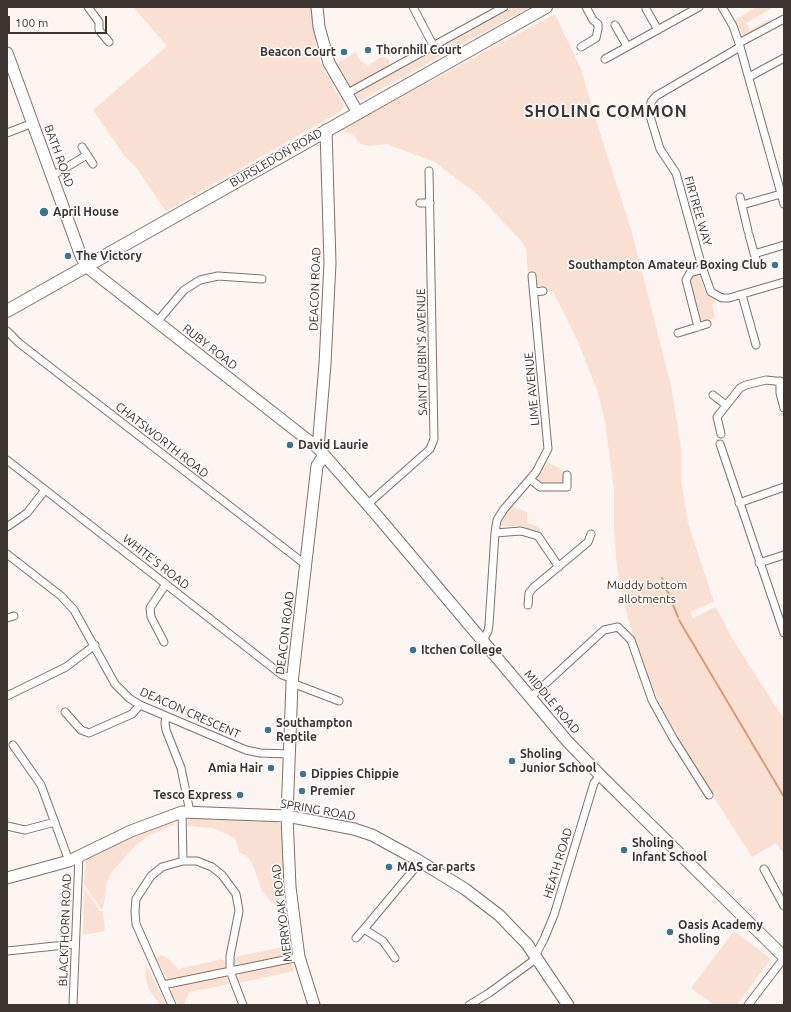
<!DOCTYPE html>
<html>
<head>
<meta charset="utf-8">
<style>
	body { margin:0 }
	#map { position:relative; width:791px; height:1012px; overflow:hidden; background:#fdf5f1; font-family:Ubuntu,sans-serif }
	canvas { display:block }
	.frame { position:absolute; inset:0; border:8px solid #3c3430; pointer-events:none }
	.scale { position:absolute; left:8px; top:16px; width:99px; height:18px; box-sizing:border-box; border:2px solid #3c3430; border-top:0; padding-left:5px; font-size:12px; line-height:14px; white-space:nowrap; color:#3c3430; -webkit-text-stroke:3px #fff; paint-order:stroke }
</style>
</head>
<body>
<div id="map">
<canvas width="791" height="1012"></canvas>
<div class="frame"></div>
<div class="scale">100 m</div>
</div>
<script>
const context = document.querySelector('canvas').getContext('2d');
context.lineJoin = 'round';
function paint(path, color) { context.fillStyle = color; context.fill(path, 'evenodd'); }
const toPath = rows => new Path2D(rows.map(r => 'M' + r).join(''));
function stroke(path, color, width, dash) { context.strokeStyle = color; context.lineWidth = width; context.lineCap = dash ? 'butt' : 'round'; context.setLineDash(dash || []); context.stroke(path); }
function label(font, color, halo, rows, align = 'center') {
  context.font = font + ' Ubuntu,sans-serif'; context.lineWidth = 3; context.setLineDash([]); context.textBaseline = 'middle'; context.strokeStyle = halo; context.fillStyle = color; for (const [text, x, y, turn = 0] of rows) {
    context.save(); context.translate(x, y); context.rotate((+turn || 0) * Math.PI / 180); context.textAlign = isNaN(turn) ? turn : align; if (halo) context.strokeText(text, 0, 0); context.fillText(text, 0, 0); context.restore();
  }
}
const green = toPath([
	[133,7,312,7,316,45,321,64,344,106,341,111,166,211,135,166,125,157,93,110,167,46],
	[512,7,530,7,361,100,358,98,354,92,501,11,512,9],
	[756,7,774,7,746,23,750,30,770,19,771,22,748,35,743,35,735,20],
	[555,14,581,69,599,130,631,229,671,385,681,448,681,480,688,523,714,602,690,612,693,618,716,607,733,640,784,719,784,854,776,843,752,857,701,777,665,714,648,678,628,619,617,569,614,531,614,491,605,422,597,390,578,342,553,291,544,293,544,287,541,287,536,284,535,274,528,275,526,249,522,242,479,196,435,162,386,144,369,146,358,143,354,135,340,130],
	[356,52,360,60,368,66,379,58,384,57,389,60,390,65,349,89,335,65],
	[693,274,700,275,706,294,717,302,712,304,715,318,704,321,699,319,690,284],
	[548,462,566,472,564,483,561,485,543,485,537,482,537,478],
	[511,505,515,508,527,512,527,523,539,527,540,530,537,532,521,526,500,526,506,511],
	[191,817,276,821,279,823,282,826,286,908,272,903,262,891,254,868,248,857,239,852,236,840,227,834,212,828,187,826,188,820],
	[169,822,176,824,148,836,134,847,112,872,107,882,103,909,101,909,84,884,86,860,90,856],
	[84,888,100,911,103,911,105,931,83,935],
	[734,931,771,959,737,1005,714,1005,691,988],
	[288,946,290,953,287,956,240,965,234,962,234,957],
	[162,955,169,959,178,969,222,959,225,962,225,967,223,969,168,980,156,958],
	[145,963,166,1005,160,1005,149,990,146,979],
	[291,963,294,971,239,983,237,979,240,973],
	[222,976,225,976,230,984,189,992,184,1005,178,1005,171,992,173,986]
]);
const stream = toPath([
	[662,578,678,617],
	[679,620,784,797]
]);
const street = toPath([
	[88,7,99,22,99,30,109,42],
	[413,7,433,45],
	[722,7,733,26,739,43,784,204],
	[646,9,658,30],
	[615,25,627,46],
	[739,43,784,19],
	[581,47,596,38,598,29,598,24,593,20,586,7],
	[740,47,656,96,651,102,650,116,660,149,676,173,702,267,711,292,722,298,729,298,784,282],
	[605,59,699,7],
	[749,77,784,58],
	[346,94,504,7],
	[7,133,33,123],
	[82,147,93,164],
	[52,176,87,155],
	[740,197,748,231],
	[420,203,430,203],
	[742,205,781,194],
	[749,235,756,260],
	[754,254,784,245],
	[534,292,543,291],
	[742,295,756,345],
	[157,322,184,290,200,280,218,276,262,279],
	[698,327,686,280,690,273,703,269],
	[7,331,19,343,306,565],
	[678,333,707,324],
	[780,381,780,393,784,408],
	[713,395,726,405],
	[721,434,717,417,740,388,746,385,766,380,784,382],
	[720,444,784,633],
	[7,460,282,675,293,679],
	[530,479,540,487,567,487,567,475],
	[739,503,784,487],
	[368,504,430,449,434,439,429,171],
	[7,527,27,513,45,490],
	[495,533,521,531,538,536,559,567],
	[7,554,61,596,74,610,115,684,129,698,140,705,246,750,260,753,289,754],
	[759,563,784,555],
	[528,605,529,593,533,588,588,542,591,534],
	[7,618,14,616],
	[483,641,488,631,489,625,495,533,497,520,504,509,536,472,548,449,532,276],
	[164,642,151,617,150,608,166,584],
	[292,683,339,701],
	[7,696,66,667,95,645],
	[531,697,604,630,618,627,631,640,652,700,673,738,709,795],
	[65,712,81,730,89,733,132,714,140,705],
	[166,716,165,723,166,730,181,768,190,812],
	[13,745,41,785,69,861],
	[7,826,25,830,55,822],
	[183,861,197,861,212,867,222,875,236,894,239,911,230,956,230,971,243,1005],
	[764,869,784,906],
	[356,938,364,929],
	[7,951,75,944],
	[535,956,544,939,554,915,594,783,600,775],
	[395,958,383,941,364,929,420,862],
	[163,985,299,957],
	[73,1005,79,856],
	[172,1005,136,924,135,912,136,899,151,876,162,867,183,861,182,812],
	[469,1005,489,993,537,958],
	[748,1005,784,958]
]);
const secondary = toPath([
	[317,7,319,27,329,63,358,113],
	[7,53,81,256,87,267,318,448,374,512,568,742,600,775,784,957],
	[318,448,325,364,330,263,326,130],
	[7,878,69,861,131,831,182,812,287,816,354,829,372,835,416,859,465,889,499,915,527,944,568,1005],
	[314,1005,299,957,297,942,290,887,287,816,292,683,317,466,324,455]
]);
const primary = toPath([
	[7,311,546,7]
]);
const markers = [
	[368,50,4,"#3c758f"],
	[344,52,4,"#3c758f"],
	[44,212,5,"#3c758f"],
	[68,256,4,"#3c758f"],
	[775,265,4,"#3c758f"],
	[290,445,4,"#3c758f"],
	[413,650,4,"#3c758f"],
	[268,730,4,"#3c758f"],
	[512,761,4,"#3c758f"],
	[271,768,4,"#3c758f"],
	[303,774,4,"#3c758f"],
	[302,791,4,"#3c758f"],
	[240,795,4,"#3c758f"],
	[624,850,4,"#3c758f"],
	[389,867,4,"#3c758f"],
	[670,932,4,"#3c758f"]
];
const poiNames = [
	["Thornhill Court",376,50],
	["Beacon Court",336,52,"right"],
	["April House",53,212],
	["The Victory",76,256],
	["Southampton Amateur Boxing Club",767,265,"right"],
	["David Laurie",298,445],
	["Itchen College",421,650],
	["Southampton",276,723],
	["Reptile",276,737],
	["Sholing",520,754],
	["Junior School",520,768],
	["Amia Hair",263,768,"right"],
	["Dippies Chippie",311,774],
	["Premier",310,791],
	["Tesco Express",232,795,"right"],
	["Sholing",632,843],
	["Infant School",632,857],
	["MAS car parts",397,867],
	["Oasis Academy",678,925],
	["Sholing",678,939]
];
const streetNames = [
	["BATH ROAD",59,156,70],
	["BURSLEDON ROAD",276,158,-30],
	["FIRTREE WAY",698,211,74],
	["DEACON ROAD",315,289,-88],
	["RUBY ROAD",210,347,38],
	["SAINT AUBIN'S AVENUE",422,352,-91],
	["LIME AVENUE",532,389,-95],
	["CHATSWORTH ROAD",162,440,38],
	["WHITE'S ROAD",156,562,38],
	["DEACON ROAD",285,633,-83],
	["MIDDLE ROAD",552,702,50],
	["DEACON CRESCENT",190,713,24],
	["SPRING ROAD",318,810,10],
	["HEATH ROAD",558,863,-73],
	["MERRYOAK ROAD",282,913,-97],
	["BLACKTHORN ROAD",65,930,-88]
];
const parkNames = [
	["Muddy bottom",647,585],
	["allotments",647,599]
];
const districtNames = [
	["SHOLING COMMON",606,112]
];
paint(green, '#fae0d3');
stroke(stream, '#d99b79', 2);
stroke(street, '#817067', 9);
stroke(secondary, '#817067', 13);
stroke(primary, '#817067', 14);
stroke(street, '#fff', 7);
stroke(secondary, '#fff', 11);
stroke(primary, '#fff', 12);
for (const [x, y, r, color] of markers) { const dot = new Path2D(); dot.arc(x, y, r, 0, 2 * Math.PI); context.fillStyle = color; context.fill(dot); stroke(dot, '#fff', 1.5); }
label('bold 12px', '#3c3430', '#fff', poiNames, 'left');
label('12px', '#3c3430', '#fff', streetNames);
label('12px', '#461f05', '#fff', parkNames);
context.letterSpacing = '1px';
label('bold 16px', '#3c3430', '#fff', districtNames);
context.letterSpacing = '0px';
</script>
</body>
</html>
